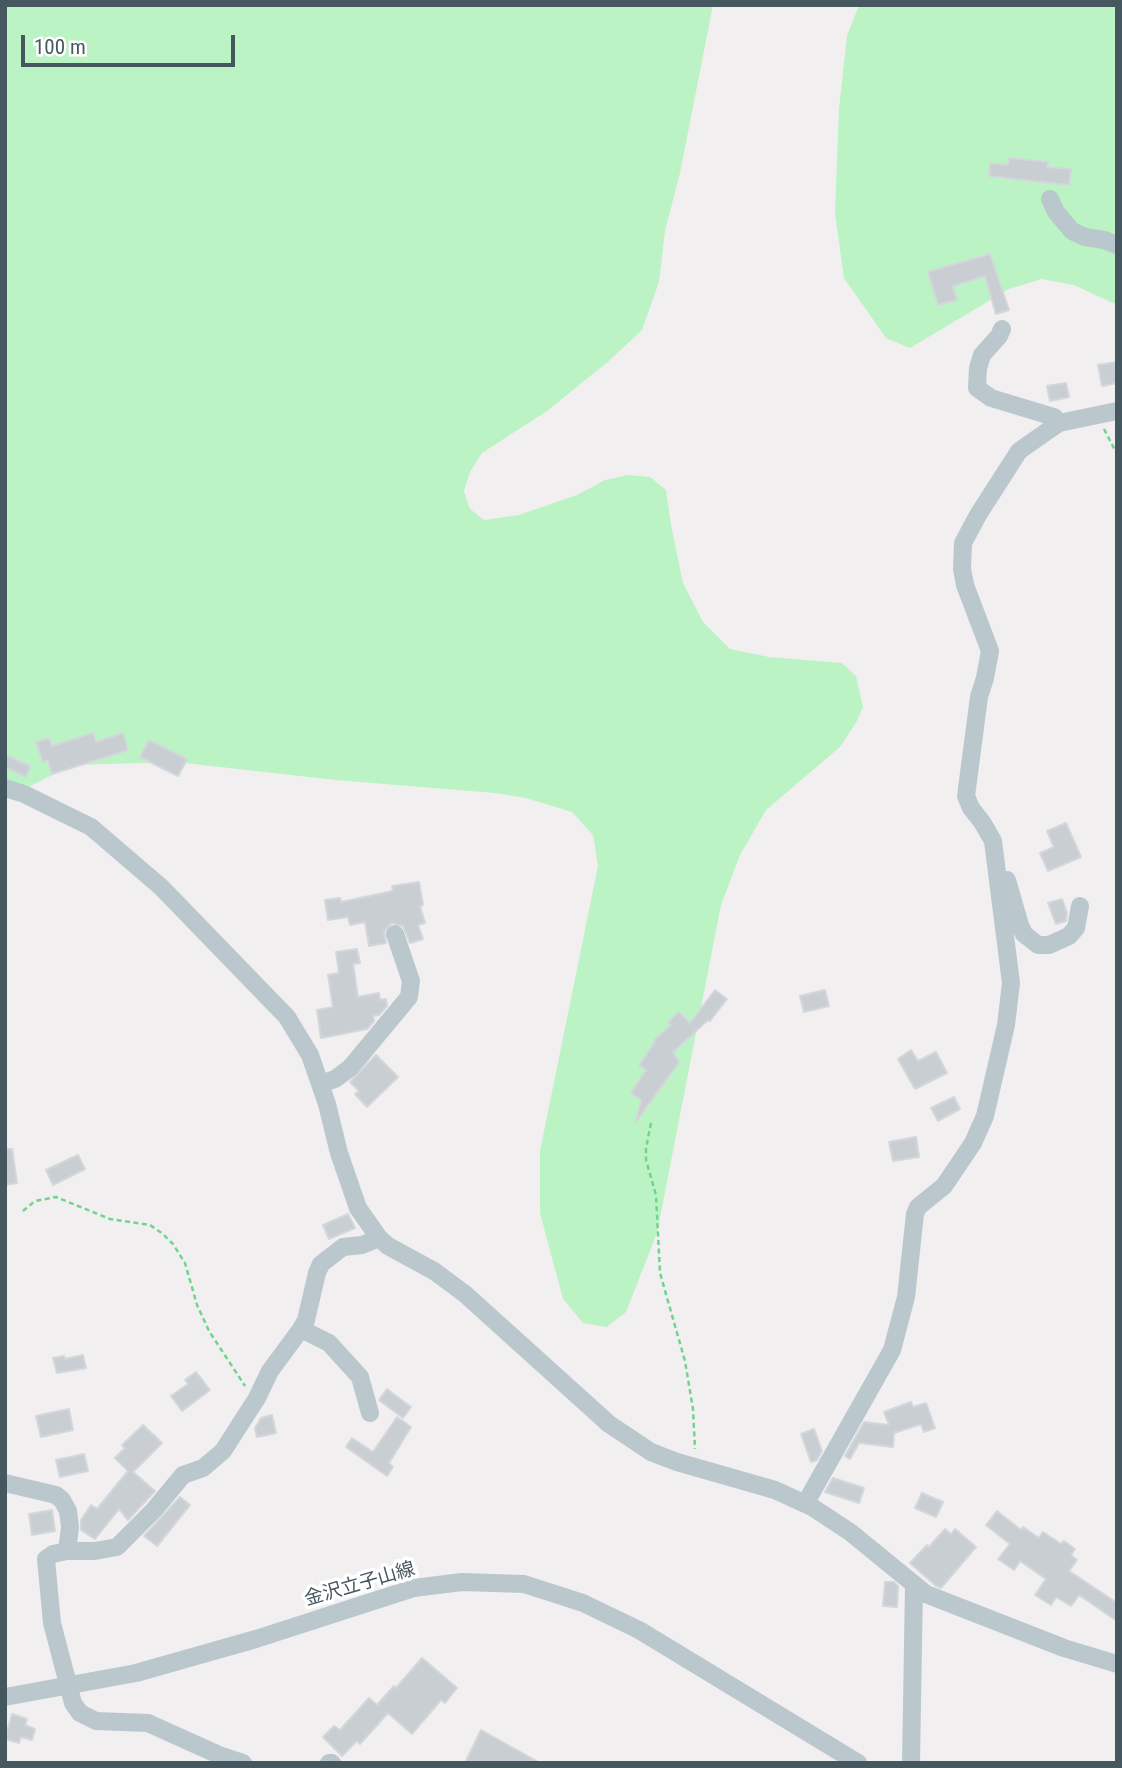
<!DOCTYPE html>
<html>
<head>
<meta charset="utf-8">
<style>
	body { margin:0 }
	#map { position:relative; width:1122px; height:1768px; overflow:hidden; background:#f2eff0; font-family:"Roboto Condensed",sans-serif }
	canvas { display:block }
	.frame { position:absolute; inset:0; border:7px solid #46585f; pointer-events:none }
	.scale { position:absolute; left:21px; top:35px; width:214px; height:32px; box-sizing:border-box; border:4px solid #46585f; border-top:0; padding-left:9px; font-size:21px; line-height:24px; white-space:nowrap; color:#46585f; -webkit-text-stroke:5px #fff; paint-order:stroke }
</style>
</head>
<body>
<div id="map">
<canvas width="1122" height="1768"></canvas>
<div class="frame"></div>
<div class="scale">100 m</div>
</div>
<script>
const context = document.querySelector('canvas').getContext('2d');
context.lineJoin = 'round';
function paint(path, color) { context.fillStyle = color; context.fill(path, 'evenodd'); }
const toPath = rows => new Path2D(rows.map(r => 'M' + r).join(''));
function stroke(path, color, width, dash) { context.strokeStyle = color; context.lineWidth = width; context.lineCap = dash ? 'butt' : 'round'; context.setLineDash(dash || []); context.stroke(path); }
function label(font, color, halo, rows, align = 'center') {
  context.font = font + ' "Roboto Condensed","Noto Sans JP",sans-serif'; context.lineWidth = 7; context.setLineDash([]); context.textBaseline = 'middle'; context.strokeStyle = halo; context.fillStyle = color; for (const [text, x, y, turn = 0] of rows) {
    context.save(); context.translate(x, y); context.rotate((+turn || 0) * Math.PI / 180); context.textAlign = isNaN(turn) ? turn : align; if (halo) context.strokeText(text, 0, 0); context.fillText(text, 0, 0); context.restore();
  }
}
const green = toPath([
	[5,5,713,5,680,173,665,231,659,282,642,330,610,360,547,411,482,453,470,472,464,491,470,509,484,520,519,515,577,495,605,480,628,475,650,477,666,490,671,525,683,583,703,622,730,649,769,657,842,663,856,676,863,707,857,721,840,747,766,810,740,855,721,905,657,1233,626,1312,607,1327,583,1323,563,1299,540,1213,540,1151,598,866,593,835,572,812,526,798,495,793,335,780,176,762,72,765,5,799],
	[859,5,1117,5,1117,305,1074,285,1042,279,1009,289,910,348,886,338,844,278,835,213,839,109,847,36]
]);
const building = toPath([
	[1009,158,1048,162,1047,167,1071,169,1069,185,989,176,990,163,1008,165,1009,158],
	[990,254,1009,310,996,314,985,276,953,286,957,300,938,305,928,272,990,254],
	[1117,362,1117,383,1102,386,1098,365,1117,362],
	[1066,383,1069,397,1050,401,1047,386,1066,383],
	[93,733,96,742,123,733,128,750,52,774,48,760,43,762,36,742,49,738,52,746,93,733],
	[149,740,187,759,178,776,140,757,149,740],
	[5,755,30,766,26,777,5,767,5,755],
	[1066,823,1081,857,1048,871,1040,853,1054,847,1047,831,1066,823],
	[419,882,423,905,420,906,425,923,418,925,423,939,410,943,403,926,392,923,384,931,386,943,369,946,365,922,350,925,348,917,328,920,325,900,340,898,341,902,393,891,392,886,419,882],
	[1062,899,1067,913,1066,921,1056,924,1048,903,1062,899],
	[357,949,360,963,353,964,358,997,379,993,380,1000,386,999,387,1006,379,1015,373,1016,374,1021,367,1029,321,1038,317,1010,333,1007,328,975,339,973,336,952,357,949],
	[715,990,727,999,710,1021,708,1020,673,1052,679,1062,636,1122,641,1100,631,1093,646,1070,639,1065,655,1042,654,1040,671,1025,668,1022,679,1012,690,1023,715,990],
	[825,990,829,1006,804,1012,800,996,825,990],
	[911,1050,918,1061,936,1052,947,1073,915,1089,898,1059,911,1050],
	[376,1055,398,1077,367,1107,355,1094,359,1091,350,1082,376,1055],
	[954,1097,960,1109,938,1121,931,1108,954,1097],
	[916,1137,919,1157,893,1161,889,1142,916,1137],
	[5,1149,12,1149,17,1183,5,1185,5,1149],
	[78,1155,85,1169,53,1185,46,1170,78,1155],
	[348,1214,355,1228,329,1239,323,1225,348,1214],
	[83,1355,86,1368,57,1373,53,1358,64,1356,65,1359,83,1355],
	[196,1372,210,1390,182,1411,171,1396,188,1384,185,1380,196,1372],
	[387,1389,411,1407,403,1418,379,1400,387,1389],
	[911,1402,913,1407,926,1403,935,1428,924,1432,921,1424,894,1433,893,1447,859,1443,850,1459,845,1456,864,1422,889,1425,884,1412,911,1402],
	[69,1409,73,1430,41,1437,36,1416,69,1409],
	[272,1415,276,1433,257,1437,255,1428,261,1418,272,1415],
	[397,1417,411,1427,389,1463,393,1467,387,1476,346,1447,352,1438,373,1452,397,1417],
	[143,1425,162,1443,133,1472,155,1491,128,1520,119,1509,95,1539,81,1530,81,1520,91,1505,97,1509,128,1471,115,1458,125,1448,122,1445,143,1425],
	[814,1429,822,1451,817,1460,811,1462,801,1434,814,1429],
	[84,1454,88,1471,60,1477,56,1460,84,1454],
	[833,1478,864,1488,859,1503,825,1492,833,1478],
	[922,1493,943,1502,936,1517,915,1508,922,1493],
	[180,1497,190,1505,157,1546,144,1536,180,1497],
	[52,1510,55,1531,32,1535,29,1514,52,1510],
	[997,1511,1021,1530,1023,1527,1039,1538,1043,1532,1061,1544,1064,1541,1075,1549,1071,1555,1077,1560,1069,1571,1117,1603,1117,1621,1079,1595,1071,1606,1056,1597,1051,1605,1035,1595,1046,1579,1020,1561,1014,1570,998,1559,1010,1544,986,1525,997,1511],
	[945,1529,951,1534,955,1529,976,1547,941,1588,935,1585,910,1563,927,1545,929,1547,945,1529],
	[885,1582,894,1582,898,1586,897,1607,883,1606,885,1582],
	[422,1658,457,1688,445,1703,441,1700,412,1734,388,1713,360,1744,357,1741,342,1756,323,1737,334,1726,340,1730,369,1698,377,1705,394,1686,396,1688,422,1658],
	[12,1714,27,1719,25,1725,35,1729,32,1740,21,1737,19,1743,5,1739,12,1714],
	[481,1730,540,1763,465,1763,481,1730]
]);
const path = toPath([
	[1104,429,1117,454],
	[651,1123,646,1148,646,1160,656,1195,660,1273,685,1361,693,1409,695,1449],
	[23,1211,35,1201,56,1197,110,1219,150,1225,163,1234,173,1244,185,1263,197,1305,209,1331,245,1386]
]);
const minor = toPath([
	[1050,199,1056,212,1072,231,1085,237,1104,240,1117,245],
	[1002,329,999,336,982,355,978,368,977,388,991,398,1054,417,1059,423],
	[5,788,24,794,91,827,161,887,287,1017,310,1055,327,1104,339,1153,358,1208,379,1238,388,1246,434,1271,465,1294,609,1424,651,1452,677,1462,775,1490,812,1507,850,1532,926,1594,1064,1648,1117,1664],
	[1007,880,1020,925,1024,934,1038,945,1049,945,1069,936,1076,928,1080,906],
	[320,1084,335,1079,350,1068,409,997,411,981,395,934],
	[301,1329,329,1343,360,1377,370,1413],
	[5,1483,56,1495,62,1500,68,1511,70,1527,67,1551],
	[805,1504,892,1350,906,1297,915,1214,918,1207,944,1186,973,1143,985,1116,1006,1025,1011,983,993,841,982,822,971,808,966,796,979,697,985,678,990,651,965,585,962,569,963,543,978,515,1019,451,1059,423,1117,411],
	[5,1697,136,1673,256,1639,414,1588,462,1582,524,1584,583,1603,639,1630,858,1763],
	[243,1763,219,1755,148,1723,96,1721,80,1713,73,1703,52,1623,46,1559,53,1554,67,1551,95,1551,117,1547,154,1510,183,1475,203,1468,223,1451,257,1398,270,1371,301,1329,306,1320,317,1273,321,1264,343,1247,362,1245,379,1238],
	[329,1763,332,1763],
	[911,1763,914,1586]
]);
const streetNames = [
	["金沢立子山線",360,1585,-16]
];
paint(green, '#bbf3c5');
paint(building, '#c9ced3');
stroke(building, '#d3d7dc', 2);
stroke(path, '#70d48e', 2.5, [5, 3.5]);
stroke(minor, '#bac8ce', 18);
label('19px', '#46585f', '#fff', streetNames);
</script>
</body>
</html>
